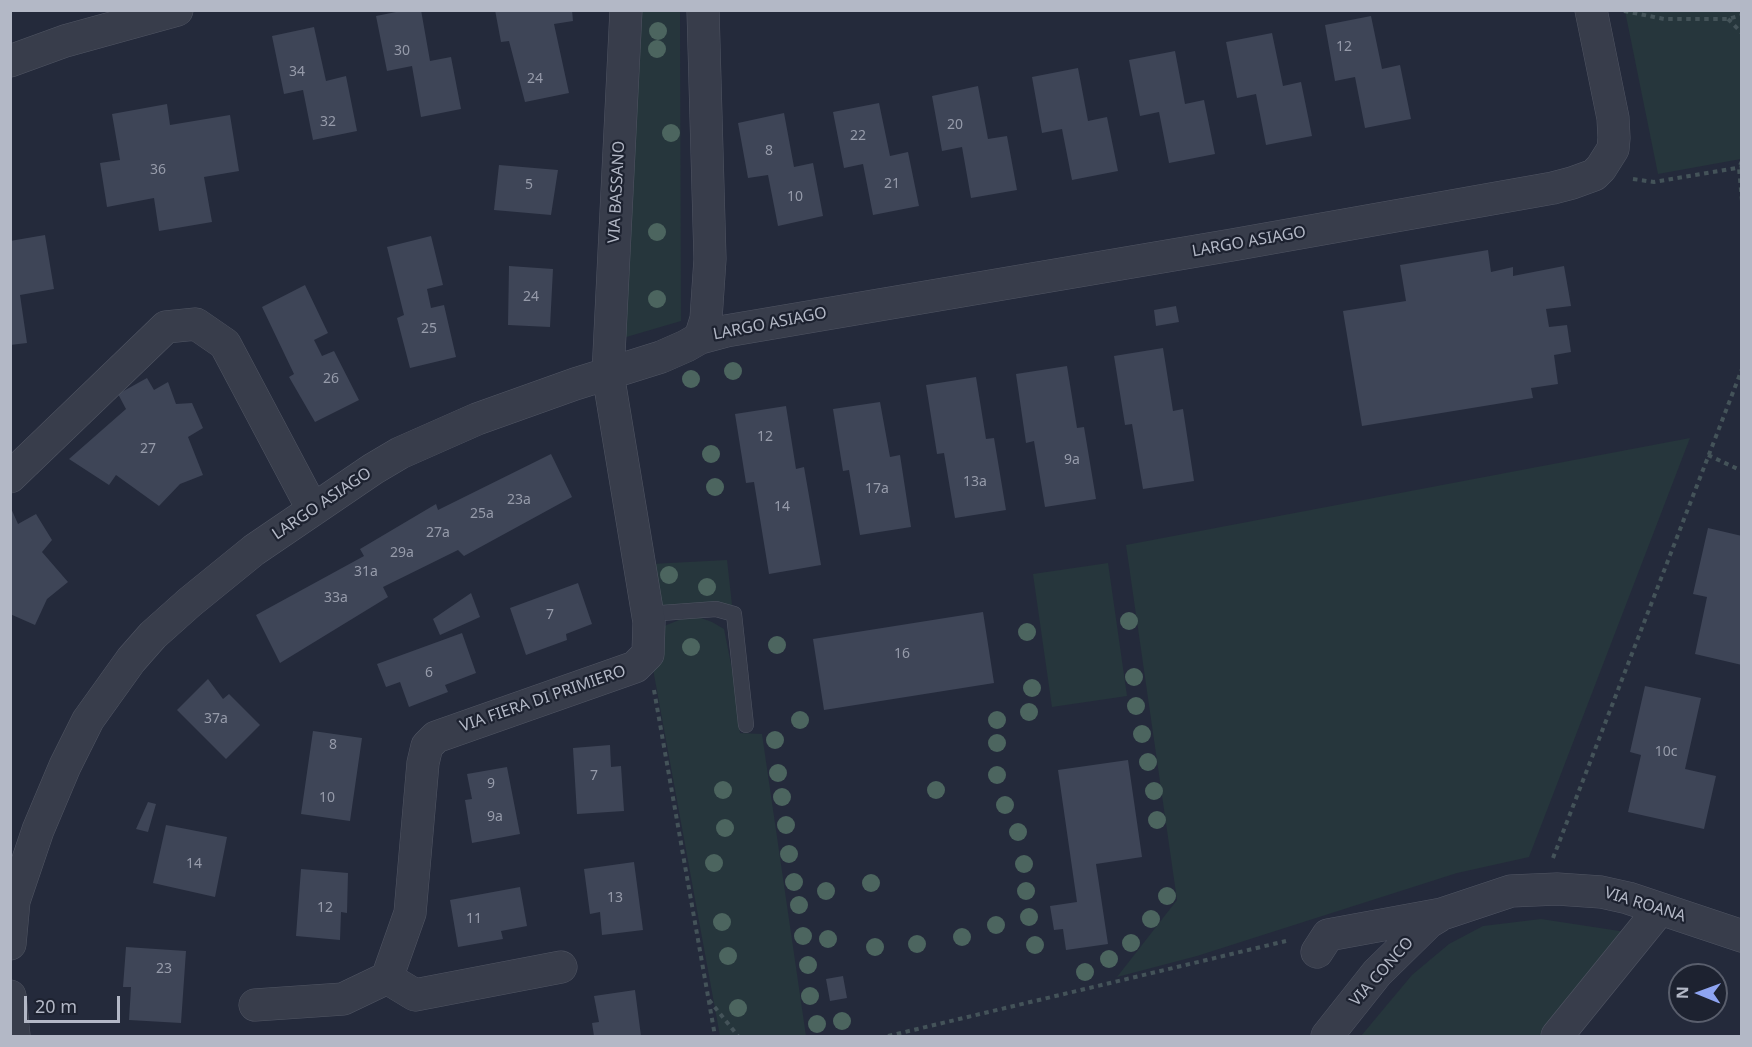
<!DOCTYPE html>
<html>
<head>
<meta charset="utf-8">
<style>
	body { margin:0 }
	#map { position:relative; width:1752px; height:1047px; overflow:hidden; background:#242a3b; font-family:"Noto Sans",sans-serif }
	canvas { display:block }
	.frame { position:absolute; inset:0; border:12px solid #b3b8c6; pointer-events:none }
	.north { position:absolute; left:1668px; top:963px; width:60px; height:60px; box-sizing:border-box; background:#1d2230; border:2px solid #595e6c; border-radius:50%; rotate:271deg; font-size:16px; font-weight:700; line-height:24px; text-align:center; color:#b3b8c6 }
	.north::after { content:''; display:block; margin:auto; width:21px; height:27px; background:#8ea4f1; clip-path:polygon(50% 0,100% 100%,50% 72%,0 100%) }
	.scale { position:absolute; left:24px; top:996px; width:96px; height:27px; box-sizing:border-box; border:3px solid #b3b8c6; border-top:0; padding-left:8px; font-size:18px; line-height:21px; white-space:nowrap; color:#b3b8c6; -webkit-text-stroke:4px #1d2230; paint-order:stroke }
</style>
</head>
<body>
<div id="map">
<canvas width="1752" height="1047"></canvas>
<div class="frame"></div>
<div class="north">N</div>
<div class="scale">20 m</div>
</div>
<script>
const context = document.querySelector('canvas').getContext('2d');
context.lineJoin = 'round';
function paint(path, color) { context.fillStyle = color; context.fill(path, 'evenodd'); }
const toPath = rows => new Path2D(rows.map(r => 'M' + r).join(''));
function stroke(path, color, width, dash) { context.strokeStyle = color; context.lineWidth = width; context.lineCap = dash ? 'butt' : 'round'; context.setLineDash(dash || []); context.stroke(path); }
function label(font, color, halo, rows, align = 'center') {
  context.font = font + ' "Noto Sans",sans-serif'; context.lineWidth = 4.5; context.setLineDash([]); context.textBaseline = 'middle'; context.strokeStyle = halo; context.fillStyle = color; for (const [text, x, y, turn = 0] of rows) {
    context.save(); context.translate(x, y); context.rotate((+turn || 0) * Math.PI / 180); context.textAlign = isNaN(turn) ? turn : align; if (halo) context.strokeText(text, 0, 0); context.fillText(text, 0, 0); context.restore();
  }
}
const green = toPath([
	[641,11,680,11,681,321,623,338],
	[1625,11,1741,11,1741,159,1658,174],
	[1690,438,1529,857,1457,873,1197,956,1117,977,1177,900,1126,545],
	[727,560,732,605,656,607,651,564],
	[1108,563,1127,696,1052,707,1033,574],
	[696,616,712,622,724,629,734,679,740,733,762,734,806,1036,720,1036,653,669,657,629,679,620],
	[1541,919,1626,932,1539,1036,1361,1036,1412,975,1449,944,1483,926]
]);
const building = toPath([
	[406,10,421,10,430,61,451,57,461,109,421,117,412,66,387,71,376,16],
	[495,10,572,10,573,21,554,24,569,93,525,102,509,41,501,42],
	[1371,16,1382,69,1400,65,1411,119,1365,128,1355,77,1335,81,1325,25],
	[314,27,326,81,346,76,357,131,313,140,303,90,284,94,272,36],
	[1272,33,1283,86,1301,82,1312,136,1266,145,1256,94,1237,98,1226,42],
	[1175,51,1185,104,1204,100,1215,154,1169,163,1159,112,1140,116,1129,60],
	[1078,68,1088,121,1107,117,1118,171,1072,180,1062,129,1042,133,1032,77],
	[978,86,988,139,1007,136,1017,190,971,198,962,147,942,151,932,96],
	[879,103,890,156,908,152,919,206,873,215,863,164,844,168,833,112],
	[167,104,170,125,230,115,239,171,204,177,212,222,159,231,154,198,107,207,100,163,120,160,112,114],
	[784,113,794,167,813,163,823,216,778,226,768,175,748,178,738,123],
	[499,165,558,170,551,215,494,210],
	[45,235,54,289,20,295,27,343,10,345,10,241],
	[431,236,443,285,427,289,431,308,444,305,456,357,410,368,397,318,404,315,387,247],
	[1488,250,1491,272,1513,267,1513,276,1564,266,1571,306,1546,309,1549,327,1567,325,1571,352,1554,355,1558,384,1531,388,1533,398,1362,426,1343,311,1406,301,1400,265],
	[509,266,553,269,550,327,508,325],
	[305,285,328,333,314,340,322,356,334,351,359,400,315,422,289,377,294,374,262,307],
	[1176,306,1179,322,1156,326,1154,310],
	[1163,348,1173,411,1183,409,1194,481,1143,489,1132,424,1125,425,1114,356],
	[1067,366,1077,428,1084,427,1096,499,1045,507,1034,441,1026,443,1016,374],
	[976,377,986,439,994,438,1006,510,955,518,944,453,937,454,926,385],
	[147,378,154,390,168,382,176,404,192,403,203,428,188,437,203,475,180,484,159,506,116,475,109,485,69,459,126,409,118,394],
	[880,402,890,457,900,455,911,527,860,535,849,470,843,471,833,409],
	[786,406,796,469,804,467,821,565,769,574,754,482,746,483,735,414],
	[551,454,572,497,464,556,458,550,383,587,388,597,280,663,256,615,364,556,360,549,436,504,438,510],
	[10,506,18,524,36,514,52,540,42,552,68,582,47,599,35,625,10,614],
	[1708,528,1742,536,1742,665,1695,654,1707,597,1693,594],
	[578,583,592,624,566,634,567,640,526,655,510,608],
	[471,593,480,617,440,635,433,619],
	[983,612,994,683,824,710,813,639],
	[462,633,476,673,445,685,448,692,409,707,400,682,386,687,377,664],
	[208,679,223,699,229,694,260,725,226,759,177,710],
	[1645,686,1701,698,1685,769,1716,776,1704,829,1628,812,1641,755,1630,752],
	[313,731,362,738,350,821,301,814],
	[610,745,611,767,621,766,624,811,577,814,573,748],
	[1128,760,1142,857,1096,864,1108,944,1066,950,1063,929,1054,930,1050,906,1077,902,1058,770],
	[507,767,520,834,472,843,465,800,472,799,467,774],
	[148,802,156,804,148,832,136,829],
	[166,825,227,837,215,897,153,883],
	[634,862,643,930,602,935,600,912,590,914,584,869],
	[301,869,348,873,347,913,341,912,340,940,296,936],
	[520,887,527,926,501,931,503,939,458,947,450,900],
	[126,947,186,951,181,1023,129,1020,131,987,123,987],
	[843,976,847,998,830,1001,826,979],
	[635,990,641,1036,594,1036,592,1023,599,1022,594,996]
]);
const path = toPath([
	[1624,11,1664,19,1728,19,1742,15],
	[1728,19,1742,33],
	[1742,161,1739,168,1742,201],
	[1633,179,1654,182,1742,167],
	[1708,455,1742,471],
	[654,690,715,1036],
	[1553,858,1742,369],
	[709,1000,738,1036],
	[888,1036,1286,941]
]);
const service = toPath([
	[648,614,716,609,734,614,746,725]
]);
const minor = toPath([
	[10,61,65,41,177,10],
	[700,338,706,319,710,259,703,10],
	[10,477,166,327,196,324,225,344,313,510],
	[10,944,14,901,38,830,65,766,88,720,131,660,153,635,190,602,254,550,373,469,400,453,477,419,575,384,661,357,686,346,700,338,726,331,1232,245,1553,188,1572,183,1594,175,1601,168,1613,149,1614,138,1613,118,1591,10],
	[1317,952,1328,935,1442,914,1511,891,1557,889,1601,892,1628,898,1742,936],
	[387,978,415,995,561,967],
	[10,996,14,1036],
	[255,1005,343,999,387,978,410,913,423,763,427,746,436,737,635,667,648,654,649,622,608,374,626,10],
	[1327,1036,1377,973,1429,922,1439,916],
	[1557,1036,1660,909]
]);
const trees = [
	[658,31],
	[657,49],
	[671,133],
	[657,232],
	[657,299],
	[733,371],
	[691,379],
	[711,454],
	[715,487],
	[669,575],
	[707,587],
	[1129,621],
	[1027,632],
	[777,645],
	[691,647],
	[1134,677],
	[1032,688],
	[1136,706],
	[1029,712],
	[800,720],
	[997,720],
	[1142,734],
	[775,740],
	[997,743],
	[1148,762],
	[778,773],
	[997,775],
	[723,790],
	[936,790],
	[1154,791],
	[782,797],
	[1005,805],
	[1157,820],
	[786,825],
	[725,828],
	[1018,832],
	[789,854],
	[714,863],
	[1024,864],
	[794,882],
	[871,883],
	[826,891],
	[1026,891],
	[1167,896],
	[799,905],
	[1029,917],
	[1151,919],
	[722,922],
	[996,925],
	[803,936],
	[962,937],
	[828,939],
	[1131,943],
	[917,944],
	[1035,945],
	[875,947],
	[728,956],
	[1109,959],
	[808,965],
	[1085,972],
	[810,996],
	[738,1008],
	[842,1021],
	[817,1024]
];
const numberNames = [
	["12",1344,47],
	["30",402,51],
	["34",297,72],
	["24",535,79],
	["32",328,122],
	["20",955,125],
	["22",858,136],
	["8",769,151],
	["36",158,170],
	["21",892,184],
	["5",529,185],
	["10",795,197],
	["24",531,297],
	["25",429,329],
	["26",331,379],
	["12",765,437],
	["27",148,449],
	["9a",1072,460],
	["13a",975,482],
	["17a",877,489],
	["23a",519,500],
	["14",782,507],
	["25a",482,514],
	["27a",438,533],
	["29a",402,553],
	["31a",366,572],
	["33a",336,598],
	["7",550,615],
	["16",902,654],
	["6",429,673],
	["37a",216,719],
	["8",333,745],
	["10c",1666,752],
	["7",594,776],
	["9",491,784],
	["10",327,798],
	["9a",495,817],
	["14",194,864],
	["13",615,898],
	["12",325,908],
	["11",474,919],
	["23",164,969]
];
const streetNames = [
	["VIA BASSANO",617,192,-87],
	["LARGO ASIAGO",1249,242,-10],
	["LARGO ASIAGO",770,324,-11],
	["LARGO ASIAGO",322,504,-34],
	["VIA FIERA DI PRIMIERO",543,699,-19],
	["VIA ROANA",1645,905,17],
	["VIA CONCO",1382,972,-48]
];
paint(green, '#26363c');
paint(building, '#3e4557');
stroke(service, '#505563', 16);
stroke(minor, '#505563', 33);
stroke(path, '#445359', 4, [4.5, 4.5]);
stroke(service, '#383d4b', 15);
stroke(minor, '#383d4b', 32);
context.fillStyle = '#4c655f';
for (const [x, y] of trees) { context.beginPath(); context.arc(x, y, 9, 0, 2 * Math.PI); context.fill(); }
label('14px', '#969baa', null, numberNames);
label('16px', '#b3b8c6', '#1d2230', streetNames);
</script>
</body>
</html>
